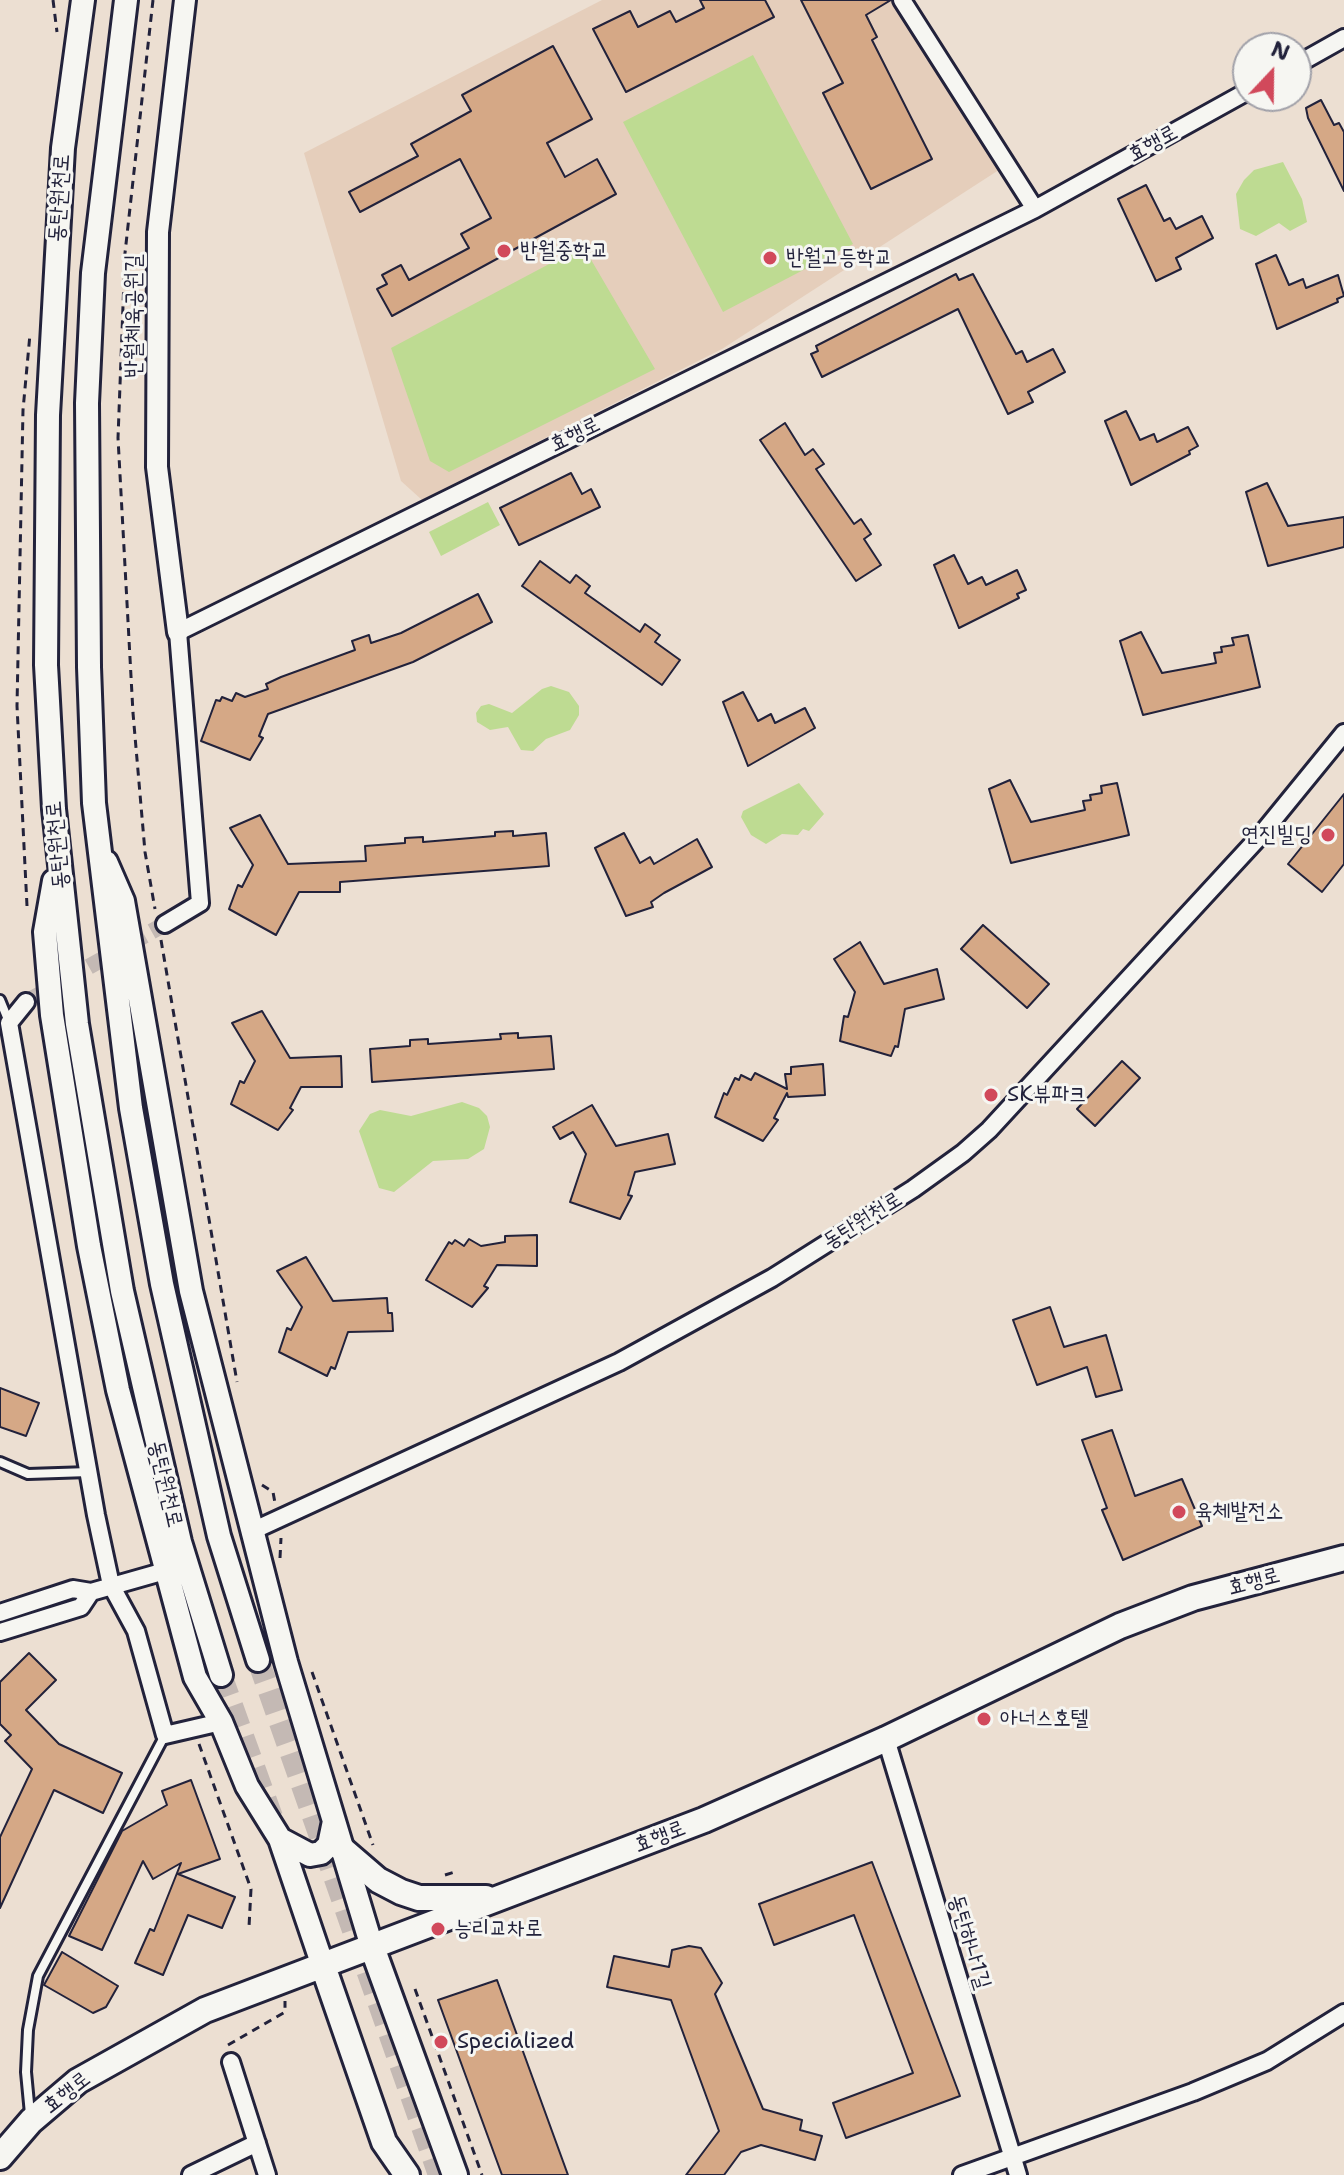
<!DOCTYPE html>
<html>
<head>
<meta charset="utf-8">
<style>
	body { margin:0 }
	#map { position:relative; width:1344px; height:2175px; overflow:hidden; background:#ecdfd2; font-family:"Shantell Sans",sans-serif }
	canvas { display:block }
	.north { position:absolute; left:1232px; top:32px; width:80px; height:80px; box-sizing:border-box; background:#f6f6f2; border:2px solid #a1a1a9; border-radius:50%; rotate:22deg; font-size:22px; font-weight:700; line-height:32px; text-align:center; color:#22223b }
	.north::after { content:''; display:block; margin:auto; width:28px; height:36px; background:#d1495b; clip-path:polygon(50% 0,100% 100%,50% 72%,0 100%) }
</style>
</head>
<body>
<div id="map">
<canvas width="1344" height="2175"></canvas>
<div class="north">N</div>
</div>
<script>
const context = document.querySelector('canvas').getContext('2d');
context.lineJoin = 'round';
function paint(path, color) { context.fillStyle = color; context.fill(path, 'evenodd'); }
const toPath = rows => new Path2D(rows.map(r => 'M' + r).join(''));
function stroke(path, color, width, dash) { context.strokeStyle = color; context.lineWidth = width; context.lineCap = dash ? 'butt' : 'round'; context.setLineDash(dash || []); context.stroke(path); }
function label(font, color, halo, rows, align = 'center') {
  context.font = font + ' "Shantell Sans","Poor Story",sans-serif'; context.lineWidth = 6; context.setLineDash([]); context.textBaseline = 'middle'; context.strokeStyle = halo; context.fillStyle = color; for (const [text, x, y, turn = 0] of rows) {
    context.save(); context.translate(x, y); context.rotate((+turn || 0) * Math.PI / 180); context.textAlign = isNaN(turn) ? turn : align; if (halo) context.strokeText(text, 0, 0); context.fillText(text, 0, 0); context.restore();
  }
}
const built = toPath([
	[602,0,902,0,1005,166,722,349,422,500,401,481,304,153]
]);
const green = toPath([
	[753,55,853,244,723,312,623,122],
	[1283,162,1302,199,1307,222,1290,231,1279,223,1256,236,1240,229,1236,194,1244,180,1254,170],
	[583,246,655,369,449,472,430,461,391,348],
	[488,502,500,525,441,556,429,532],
	[551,686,569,692,579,706,579,715,570,730,546,739,533,751,521,750,508,727,490,730,477,722,476,713,481,706,489,704,512,713,542,689],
	[799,783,824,814,809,831,803,829,798,835,782,834,766,844,751,835,741,817,743,811],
	[462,1102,479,1108,487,1116,490,1127,484,1149,468,1159,433,1161,394,1192,379,1188,359,1131,370,1114,380,1110,411,1116]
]);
const building = toPath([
	[700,0,765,0,774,17,626,92,593,29,630,11,638,27,670,11,676,22,704,8,700,0],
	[801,0,891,0,866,15,877,37,872,40,932,159,871,189,823,93,843,83,801,0],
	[553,46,592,119,547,143,565,177,597,159,616,194,392,316,377,289,387,284,382,275,401,265,409,280,469,248,461,234,491,218,460,159,360,212,349,192,418,156,411,144,471,111,462,95,553,46],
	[1321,100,1334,125,1339,123,1344,132,1344,191,1308,118,1306,108,1321,100],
	[1146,185,1164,221,1170,218,1176,229,1202,216,1213,238,1176,258,1181,269,1156,281,1118,199,1146,185],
	[1276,255,1289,285,1303,279,1306,288,1338,275,1344,296,1337,299,1338,302,1277,329,1256,264,1276,255],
	[956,274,959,280,973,274,1016,354,1022,351,1027,362,1053,349,1065,372,1028,392,1033,402,1008,414,958,309,822,377,811,354,818,351,816,346,956,274],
	[1126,411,1140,440,1154,434,1157,442,1188,427,1198,446,1189,451,1190,454,1131,485,1105,421,1126,411],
	[785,423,805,455,813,449,824,464,816,469,854,524,861,519,871,534,864,539,881,565,856,581,760,440,785,423],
	[571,473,582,494,591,489,600,507,519,545,500,508,571,473],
	[1267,483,1288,526,1344,517,1344,547,1268,566,1246,492,1267,483],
	[954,555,968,584,982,577,986,585,1017,570,1026,590,1017,594,1019,598,959,628,934,565,954,555],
	[540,561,570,583,576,575,590,586,585,593,640,632,645,624,660,635,655,642,680,660,662,685,522,586,540,561],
	[478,594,492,622,413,662,268,714,259,736,263,738,250,760,201,741,216,700,220,701,222,697,232,701,236,693,245,697,268,689,266,684,281,677,355,650,352,641,369,635,371,643,401,633,478,594],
	[1141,632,1162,673,1216,663,1214,653,1222,652,1221,647,1234,645,1232,638,1248,635,1260,687,1143,715,1120,641,1141,632],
	[743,692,758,721,771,714,775,723,805,708,815,728,748,766,723,702,743,692],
	[1010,780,1031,822,1085,810,1083,801,1091,800,1090,795,1102,793,1101,786,1117,783,1129,835,1011,863,989,789,1010,780],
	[1344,794,1344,864,1322,892,1288,864,1344,794],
	[260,815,288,864,366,861,365,846,405,843,405,838,423,837,423,842,495,836,495,832,513,831,513,836,546,833,549,866,340,882,340,892,299,892,276,935,229,909,238,885,242,887,253,865,230,828,260,815],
	[624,833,640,863,650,857,654,864,697,839,712,867,664,893,651,902,653,907,626,916,595,848,624,833],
	[983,925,1049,984,1027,1008,961,949,983,925],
	[860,942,884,984,937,969,944,999,905,1009,898,1047,895,1046,891,1056,840,1041,844,1016,848,1017,855,992,834,959,860,942],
	[262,1011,290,1058,341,1056,342,1087,301,1087,290,1108,293,1110,278,1130,231,1104,240,1081,244,1083,255,1061,232,1023,262,1011],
	[518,1033,518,1038,551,1036,554,1069,372,1082,370,1049,410,1046,410,1040,428,1039,428,1044,501,1039,500,1034,518,1033],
	[1122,1061,1140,1078,1095,1126,1077,1109,1122,1061],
	[823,1064,825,1095,788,1097,787,1093,774,1118,778,1120,763,1141,715,1117,724,1093,727,1095,735,1078,739,1080,741,1075,751,1080,755,1073,787,1089,785,1074,791,1074,791,1067,823,1064],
	[592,1105,616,1146,668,1134,675,1164,635,1172,628,1195,632,1196,620,1219,570,1202,586,1154,573,1132,560,1139,553,1127,592,1105],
	[537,1235,537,1266,497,1265,484,1286,488,1288,472,1307,426,1280,449,1242,452,1244,455,1240,464,1246,469,1239,481,1246,505,1242,505,1236,537,1235],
	[306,1257,333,1301,387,1298,388,1313,392,1313,393,1331,348,1332,335,1369,331,1367,327,1376,279,1352,287,1328,291,1330,302,1307,277,1271,306,1257],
	[1050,1307,1064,1347,1106,1335,1122,1390,1096,1397,1087,1367,1037,1385,1013,1320,1050,1307],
	[0,1388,39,1403,26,1436,0,1427,0,1388],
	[1112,1430,1135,1496,1182,1479,1202,1526,1123,1560,1102,1510,1107,1508,1082,1440,1112,1430],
	[29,1653,56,1680,26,1710,59,1744,122,1773,103,1813,54,1790,0,1908,0,1837,32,1769,5,1741,11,1735,0,1724,0,1682,29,1653],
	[191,1780,220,1859,178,1874,235,1897,222,1928,188,1915,163,1975,135,1963,150,1929,154,1931,181,1863,153,1879,143,1861,102,1950,69,1936,122,1831,167,1805,162,1791,191,1780],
	[872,1862,960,2096,846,2138,833,2103,913,2073,854,1915,774,1945,759,1904,872,1862],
	[689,1946,701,1948,722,1983,715,1994,763,2109,802,2120,800,2130,822,2136,815,2160,761,2145,741,2152,724,2175,686,2175,719,2131,671,2000,607,1987,614,1956,669,1967,672,1950,689,1946],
	[62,1952,118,1986,106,2007,93,2013,44,1985,62,1952],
	[497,1980,568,2175,502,2175,438,2000,497,1980]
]);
const minorTunnel = toPath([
	[26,1002,165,924]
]);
const secondaryTunnel = toPath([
	[258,1660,439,2175],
	[221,1675,272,1817]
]);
const path = toPath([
	[53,0,57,32],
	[153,0,125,253,118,438,133,713,145,852,155,909],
	[27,906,17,706,23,410,30,334],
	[161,940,237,1382],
	[262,1485,273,1492,275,1503],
	[280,1558,281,1538],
	[312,1672,373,1845],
	[199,1744,251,1889,249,1927],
	[445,1875,458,1871],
	[415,1989,482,2175],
	[228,2045,285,2012,285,2001]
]);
const service = toPath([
	[0,1000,9,1022],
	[0,1462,28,1474,89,1472],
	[30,2114,26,2072,28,2030,38,1976,165,1735]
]);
const minor = toPath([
	[902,0,1035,209],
	[1296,65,1344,38],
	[165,924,200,903,178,632,1035,209,1248,91],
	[26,1002,9,1023,96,1515,111,1585,136,1631,165,1735,221,1722],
	[250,1532,619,1362,772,1278,913,1189,963,1153,989,1130,1260,836,1344,733],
	[0,1613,73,1589,91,1592,165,1571],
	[0,1632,81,1607,91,1592],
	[886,1739,1018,2175],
	[231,2062,267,2175],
	[191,2175,257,2143],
	[962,2175,1193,2092,1267,2061,1344,2013]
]);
const tertiary = toPath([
	[178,632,157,467,158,232,185,0]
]);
const secondary = toPath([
	[83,0,63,148,48,415,46,665,54,809,77,1024,122,1291,180,1542,221,1675],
	[126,0,93,273,87,403,89,667,94,803,131,1108,162,1284,219,1536,258,1660],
	[106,862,123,901,191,1291,286,1662,372,1947],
	[54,881,45,932,52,1015,89,1246,118,1390,195,1677,221,1722,247,1786,280,1839,323,1966],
	[280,1839,310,1855,321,1853,329,1845,334,1821]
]);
const primary = toPath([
	[342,1849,378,1880,401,1892,419,1898,486,1898],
	[372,1947,455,2175],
	[323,1966,384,2142,407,2175],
	[0,2157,31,2121,78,2081,205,2010,704,1820,886,1739,1120,1626,1193,1598,1344,1558]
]);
const markers = [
	[504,251,8,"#d1495b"],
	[770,258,8,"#d1495b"],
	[1328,835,8,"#d1495b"],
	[991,1095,8,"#d1495b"],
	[1179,1512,8,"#d1495b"],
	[984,1719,8,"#d1495b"],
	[438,1929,8,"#d1495b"],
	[441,2042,8,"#d1495b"]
];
const streetNames = [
	["효행로",1153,144,-29],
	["동탄원천로",60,198,-86],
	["반월체육공원길",134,316,-90],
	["효행로",575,435,-26],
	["동탄원천로",58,845,-95],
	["동탄원천로",863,1221,-32],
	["동탄원천로",165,1484,77],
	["효행로",1254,1582,-15],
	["효행로",660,1837,-21],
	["동탄하나1길",969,1942,73],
	["효행로",67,2093,-38]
];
const poiNames = [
	["반월중학교",520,251],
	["반월고등학교",786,258],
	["연진빌딩",1312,835,"right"],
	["SK뷰파크",1007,1095],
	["육체발전소",1195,1512],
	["아너스호텔",1000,1719],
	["능리교차로",454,1929],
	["Specialized",457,2042]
];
paint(built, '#e5cebb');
paint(green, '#bedb92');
paint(building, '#d5a886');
stroke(building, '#22223b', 2);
stroke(minorTunnel, '#c4b9b4', 16, [16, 8]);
stroke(secondaryTunnel, '#c4b9b4', 22, [22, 11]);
stroke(service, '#22223b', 14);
stroke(minor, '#22223b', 22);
stroke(tertiary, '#22223b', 26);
stroke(secondary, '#22223b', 28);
stroke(primary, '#22223b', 30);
stroke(path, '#22223b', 3, [8, 6]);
stroke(service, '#f6f6f2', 8);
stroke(minor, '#f6f6f2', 16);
stroke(tertiary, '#f6f6f2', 20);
stroke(secondary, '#f6f6f2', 22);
stroke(primary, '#f6f6f2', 24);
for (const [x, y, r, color] of markers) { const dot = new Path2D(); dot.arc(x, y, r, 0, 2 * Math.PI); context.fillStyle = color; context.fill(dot); stroke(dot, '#f6f6f2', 3); }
label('22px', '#22223b', '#f6f6f2', streetNames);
label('22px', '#22223b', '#f6f6f2', poiNames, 'left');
</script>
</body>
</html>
